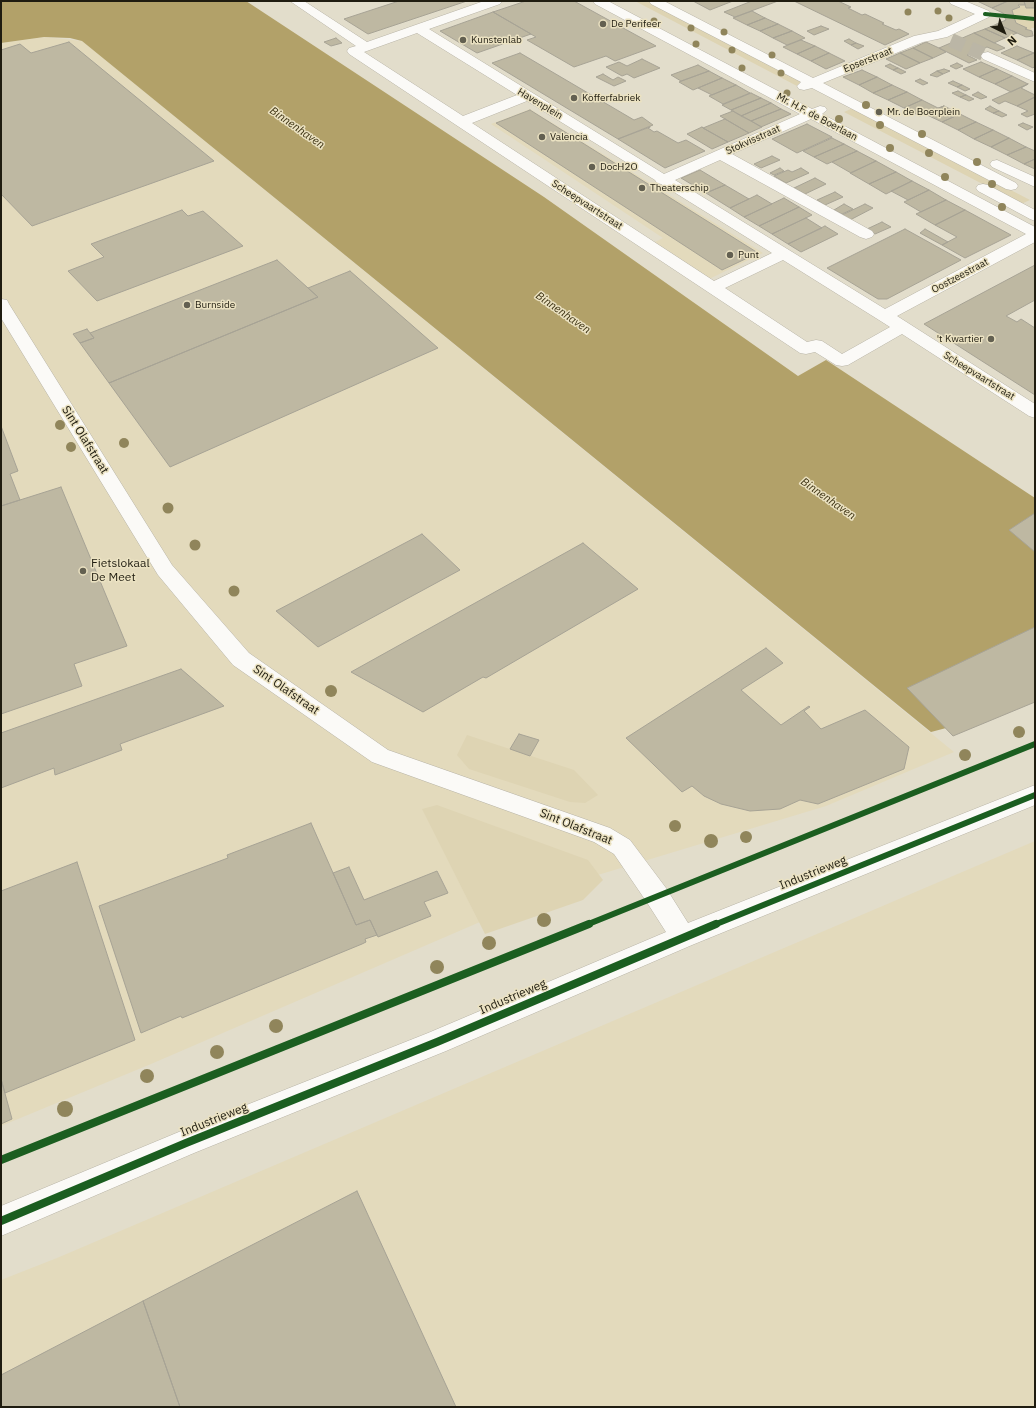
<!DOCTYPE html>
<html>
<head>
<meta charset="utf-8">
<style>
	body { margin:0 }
	#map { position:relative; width:1036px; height:1408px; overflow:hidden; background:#e2ddcb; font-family:"IBM Plex Sans",sans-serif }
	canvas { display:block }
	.frame { position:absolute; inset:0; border:2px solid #1f1c10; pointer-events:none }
	.north { position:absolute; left:984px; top:12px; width:40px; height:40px; -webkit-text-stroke:3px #ebe2c2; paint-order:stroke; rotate:137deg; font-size:11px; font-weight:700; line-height:16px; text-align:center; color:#1f1c10 }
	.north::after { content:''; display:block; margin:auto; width:14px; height:18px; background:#1f1c10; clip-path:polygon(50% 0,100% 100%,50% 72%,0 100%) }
</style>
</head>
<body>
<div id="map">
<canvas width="1036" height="1408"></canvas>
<div class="frame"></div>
<div class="north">N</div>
</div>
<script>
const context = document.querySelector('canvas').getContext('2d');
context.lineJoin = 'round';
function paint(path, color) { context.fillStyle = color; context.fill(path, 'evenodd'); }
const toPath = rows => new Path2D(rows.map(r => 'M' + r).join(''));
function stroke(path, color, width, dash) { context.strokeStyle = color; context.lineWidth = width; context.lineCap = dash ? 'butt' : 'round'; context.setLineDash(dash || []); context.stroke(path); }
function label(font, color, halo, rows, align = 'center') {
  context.font = font + ' "IBM Plex Sans",sans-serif'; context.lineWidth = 3; context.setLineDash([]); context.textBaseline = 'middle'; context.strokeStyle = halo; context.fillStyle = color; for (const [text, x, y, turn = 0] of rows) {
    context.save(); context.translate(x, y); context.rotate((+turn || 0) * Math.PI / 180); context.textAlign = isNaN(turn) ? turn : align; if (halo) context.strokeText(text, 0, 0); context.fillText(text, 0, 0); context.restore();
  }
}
const built = toPath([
	[44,37,82,41,954,752,826,806,568,884,151,1064,1,1126,1,43],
	[530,109,763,253,707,280,651,244,663,238,491,124],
	[1035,841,1035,1407,1,1407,1,1280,57,1258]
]);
const green = toPath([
	[635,1,648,1,805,83,797,86],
	[1020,4,1025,5,1026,8,1035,8,1034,16,1013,15,1012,10,1020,7,1018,5],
	[1014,18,1035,20,1035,28,1031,28,1032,31,1025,29,1026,28,1016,23],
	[853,108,1030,200,1021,204,844,112],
	[467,735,574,770,598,795,585,803,570,802,469,769,457,755],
	[437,805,588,860,603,880,583,900,485,934,422,809]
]);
const water = toPath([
	[1,1,246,1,544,197,798,376,826,360,1035,498,1035,695,965,723,931,732,82,41,70,38,44,37,1,43]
]);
const building = toPath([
	[399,1,467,1,368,34,344,19,399,1],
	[526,1,574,1,656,46,615,61,606,56,574,67,527,40,536,37,493,12,526,1],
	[693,1,733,1,710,10,693,1],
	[752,1,778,1,735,17,724,12,752,1],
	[794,1,838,1,851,7,848,8,862,15,865,14,884,23,882,24,896,30,899,29,909,34,885,45,794,1],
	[977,1,1008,1,992,8,977,1],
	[1008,1,1024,1,1025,5,1018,5,1020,7,1012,10,1014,17,1004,16,1003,13,992,8,1008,1],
	[1024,1,1035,1,1035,8,1026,8,1024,1],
	[752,11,765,18,747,25,733,18,752,11],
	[493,12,531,34,477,53,440,31,493,12],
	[1004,16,1014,17,1016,23,1027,28,1025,29,1032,31,1033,36,1026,37,997,24,1006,20,1004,16],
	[765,18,778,24,760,31,747,25,765,18],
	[778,24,792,31,773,38,760,31,778,24],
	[997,24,1017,33,1005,38,985,29,997,24],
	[821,26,829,29,814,35,807,31,821,26],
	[985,29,1005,38,994,43,974,33,985,29],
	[792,31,805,38,787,45,773,38,792,31],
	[974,33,1005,48,997,51,987,47,967,55,977,60,969,63,939,48,974,33],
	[336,38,342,43,331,46,324,42,336,38],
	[849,39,856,43,851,45,844,41,849,39],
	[801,40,815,46,797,54,783,47,801,40],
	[69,42,214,161,32,226,1,194,1,50,20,44,31,53,69,42],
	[926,42,939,48,946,52,933,58,913,48,926,42],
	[856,43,864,46,858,49,851,45,856,43],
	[815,46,829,53,811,61,797,54,815,46],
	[1017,46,1034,53,1017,60,1001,53,1017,46],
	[913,48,933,58,920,63,900,53,913,48],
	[520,53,634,120,642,117,653,125,618,139,492,63,520,53],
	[829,53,845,61,826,69,811,61,829,53],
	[900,53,920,63,906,69,886,59,900,53],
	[1034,53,1035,54,1035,66,1033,68,1017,60,1034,53],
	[642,59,660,68,634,78,627,74,622,76,606,67,619,62,627,66,642,59],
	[981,62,997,69,979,77,963,69,981,62],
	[957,63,963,66,956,69,950,66,957,63],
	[890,64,898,68,893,70,885,66,890,64],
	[698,65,709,71,681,81,671,75,698,65],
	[898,68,906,72,901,74,893,70,898,68],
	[944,69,950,71,943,74,937,71,944,69],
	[997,69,1012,76,995,84,979,77,997,69],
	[862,70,877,77,859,85,843,77,862,70],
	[709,71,722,78,693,90,679,82,709,71],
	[937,71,943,74,937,77,930,75,937,71],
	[603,74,613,80,618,77,626,81,614,86,596,77,603,74],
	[1012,76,1028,84,1011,92,995,84,1012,76],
	[877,77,892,85,873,93,859,85,877,77],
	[722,78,736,85,712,95,698,88,722,78],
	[920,79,928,83,923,85,915,81,920,79],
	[953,81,962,85,957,87,948,83,953,81],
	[1028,84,1021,88,1035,95,1035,97,1017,106,1005,101,999,104,992,100,1028,84],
	[736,85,750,93,723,104,709,96,736,85],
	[892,85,907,92,888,100,873,93,892,85],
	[962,85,970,89,965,91,957,87,962,85],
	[958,91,966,95,960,97,952,93,958,91],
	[907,92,922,100,904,108,888,100,907,92],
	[978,92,987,97,981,99,972,95,978,92],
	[751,93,761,98,731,110,722,105,751,93],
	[966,95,974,99,969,101,960,97,966,95],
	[1035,97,1035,114,1027,117,1021,114,1028,111,1017,106,1035,97],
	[761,98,771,103,741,116,731,110,761,98],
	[922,100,938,108,944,106,920,116,904,108,922,100],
	[771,103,781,109,751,121,741,116,771,103],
	[944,106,960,114,942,122,925,114,944,106],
	[990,106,999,111,993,113,985,109,990,106],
	[781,109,791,114,761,127,751,121,781,109],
	[530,110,758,253,722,270,496,123,530,110],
	[733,111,762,127,749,133,720,116,733,111],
	[999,111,1007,115,1002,117,993,113,999,111],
	[960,114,976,122,958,130,942,122,960,114],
	[725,119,749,133,728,142,703,128,725,119],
	[976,122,993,130,974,139,958,130,976,122],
	[1023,123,1033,127,1027,130,1018,125,1023,123],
	[807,124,832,137,797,153,772,139,807,124],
	[650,127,648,128,654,132,657,131,678,143,686,140,705,151,665,168,618,139,650,127],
	[702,127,703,128,728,142,712,149,687,134,702,127],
	[993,130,1009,138,991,147,974,139,993,130],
	[832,138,844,144,814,157,803,151,832,138],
	[1009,138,1026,147,1007,155,991,147,1009,138],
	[844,144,857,151,827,164,814,157,844,144],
	[1026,147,1035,151,1035,159,1024,164,1007,155,1026,147],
	[857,151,876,161,851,173,832,162,857,151],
	[772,156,780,160,761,168,754,164,772,156],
	[1035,159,1035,169,1024,164,1035,159],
	[876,161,896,172,869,184,850,173,876,161],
	[780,168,784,171,774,175,770,173,780,168],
	[801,168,809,173,786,183,774,176,788,170,792,172,801,168],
	[700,170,725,185,706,193,681,178,700,170],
	[896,172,912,181,886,194,869,184,896,172],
	[815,178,826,184,805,194,794,188,815,178],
	[912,181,929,190,908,200,891,191,912,181],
	[725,185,749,199,730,208,706,193,725,185],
	[929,190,946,200,921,212,904,202,929,190],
	[835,192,843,197,825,205,817,200,835,192],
	[757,195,772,204,744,217,730,208,757,195],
	[784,198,799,207,759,226,744,217,784,198],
	[946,200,965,210,935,225,916,214,946,200],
	[844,204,853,209,842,214,834,210,844,204],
	[865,204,873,208,850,220,842,215,865,204],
	[799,207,812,215,772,234,759,226,799,207],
	[182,210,188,216,203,211,243,246,97,301,68,271,104,257,91,244,182,210],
	[965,210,1011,235,965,258,942,245,957,237,935,225,965,210],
	[806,218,822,228,788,244,772,234,806,218],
	[882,222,891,227,875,234,867,229,882,222],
	[825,226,838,234,801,252,788,244,825,226],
	[905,229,961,260,887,299,878,299,827,268,905,229],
	[925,229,948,242,942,245,920,233,925,229],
	[277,260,318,297,109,383,80,343,94,338,90,333,277,260],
	[1035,265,1035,300,1006,316,1017,322,1021,319,1035,328,1035,395,924,324,1035,265],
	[350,271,438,348,170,467,109,383,318,297,308,288,350,271],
	[87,329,94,338,80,343,73,334,87,329],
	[1,426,18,471,10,474,20,500,1,506,1,426],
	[61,487,127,646,74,664,82,686,1,714,1,506,61,487],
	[1035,513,1035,552,1009,530,1035,513],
	[422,534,460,570,318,647,276,611,422,534],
	[583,543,638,589,486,678,483,677,423,712,351,672,583,543],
	[1035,627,1035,702,953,736,907,688,1035,627],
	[766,648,783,663,741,690,781,725,809,706,810,707,804,711,821,729,865,710,909,747,904,769,818,804,800,800,780,809,750,811,721,804,704,796,692,786,682,792,626,738,766,648],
	[181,669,224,706,120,744,122,750,55,775,54,768,1,788,1,733,181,669],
	[519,734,539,740,530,756,510,749,519,734],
	[311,823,356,925,370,920,377,935,365,939,366,942,362,944,182,1018,181,1016,141,1033,99,906,228,858,227,855,311,823],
	[77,862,135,1040,5,1093,1,1079,1,891,77,862],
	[349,867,364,900,437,871,448,893,424,902,431,916,378,937,370,920,356,925,333,873,349,867],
	[1,1079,12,1119,1,1124,1,1079],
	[357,1191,456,1407,180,1407,143,1301,357,1191],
	[143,1301,180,1407,1,1407,1,1375,143,1301]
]);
const minorTunnel = toPath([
	[951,40,988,56]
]);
const minor = toPath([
	[290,1,304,1,367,42,484,1,502,1,500,4,429,29,664,174,800,114,595,4,593,1,608,1,812,109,820,106,825,107,827,110,822,114,1035,227,1035,242,897,316,1035,404,1035,418,1029,416,902,334,848,365,842,366,836,365,815,352,806,354,800,353,349,54,347,51,349,48,356,46,290,1],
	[417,33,517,95,463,116,364,52,417,33],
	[527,101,655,180,657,183,661,184,772,253,714,281,472,123,527,101],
	[811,119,1026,234,885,309,675,180,720,160,860,237,866,239,872,237,874,234,872,231,732,154,811,119],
	[783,260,879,320,890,327,842,354,822,341,816,340,807,342,725,288,783,260],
	[649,1,664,1,813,78,914,36,938,31,975,14,951,4,949,1,965,1,989,11,991,14,989,17,947,37,923,42,823,83,1016,183,1018,186,1016,189,1011,190,1006,189,812,88,804,90,799,89,797,86,801,82,651,4,649,1],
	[988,52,1035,73,1035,82,983,59,981,56,983,53,988,52],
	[997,160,1035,177,1035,187,992,167,990,164,992,161,997,160],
	[983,184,988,185,1035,210,1035,221,1030,219,978,191,976,188,978,185,983,184],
	[1,299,7,300,9,304,172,565,249,653,388,750,610,828,630,840,666,888,688,923,1035,785,1035,805,692,945,446,1051,194,1153,1,1236,1,1206,186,1129,428,1033,666,932,648,904,614,854,594,842,372,762,233,665,158,575,1,318,1,299]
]);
const cyclewayFar2 = toPath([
	[985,14,1035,19]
]);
const cyclewayFar1 = toPath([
	[586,925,1035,744],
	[714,925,1035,795]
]);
const cycleway = toPath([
	[1,1160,589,924],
	[1,1221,186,1143,437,1042,716,924]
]);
const trees = [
	[938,11,3.5],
	[908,12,3.5],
	[949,18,3.5],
	[654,21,3.5],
	[691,28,3.5],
	[724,32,3.5],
	[696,44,3.5],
	[732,50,3.5],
	[772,55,3.5],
	[742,68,3.5],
	[781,73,3.5],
	[787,93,3.5],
	[866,105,4],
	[839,119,4],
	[880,125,4],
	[922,134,4],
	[890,148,4],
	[929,153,4],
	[977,162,4],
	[945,177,4],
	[992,184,4],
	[1002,207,4],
	[60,425,5],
	[124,443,5],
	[71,447,5],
	[168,508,5.5],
	[195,545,5.5],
	[234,591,5.5],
	[331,691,6],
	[1019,732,6],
	[965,755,6],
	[675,826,6],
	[746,837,6],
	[711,841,7],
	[544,920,7],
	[489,943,7],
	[437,967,7],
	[276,1026,7],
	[217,1052,7],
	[147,1076,7],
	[65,1109,8]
];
const markers = [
	[603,24,4,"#636051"],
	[463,40,4,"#636051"],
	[574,98,4,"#636051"],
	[879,112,4,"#636051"],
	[542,137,4,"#636051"],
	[592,167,4,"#636051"],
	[642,188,4,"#636051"],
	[730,255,4,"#636051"],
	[187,305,4,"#636051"],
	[991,339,4,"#636051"],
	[83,571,4,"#636051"]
];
const farPoinames = [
	["De Perifeer",611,24],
	["Kunstenlab",471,40],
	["Kofferfabriek",582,98],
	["Mr. de Boerplein",887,112],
	["Valencia",550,137],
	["DocH2O",600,167],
	["Theaterschip",650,188],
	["Punt",738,255],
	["Burnside",195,305],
	["'t Kwartier",983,339,"right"]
];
const farStreetnames = [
	["Epserstraat",868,60,-22],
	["Havenplein",540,104,31],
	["Mr. H.F. de Boerlaan",817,117,28],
	["Stokvisstraat",753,140,-24],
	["Scheepvaartstraat",587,205,33],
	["Oostzeestraat",960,276,-28],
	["Scheepvaartstraat",979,376,32]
];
const farWaternames = [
	["Binnenhaven",297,128,35],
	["Binnenhaven",563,313,35],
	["Binnenhaven",828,499,35]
];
const streetNames = [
	["Sint Olafstraat",85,440,58],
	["Sint Olafstraat",286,690,35],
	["Sint Olafstraat",576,827,22],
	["Industrieweg",813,873,-22],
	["Industrieweg",513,997,-23],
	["Industrieweg",214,1120,-22]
];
const poiNames = [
	["Fietslokaal",91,564],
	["De Meet",91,578]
];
paint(built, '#e3dabc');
paint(green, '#ded4b3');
paint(water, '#b2a169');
paint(building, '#beb8a2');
stroke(building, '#a7a395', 1);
stroke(minorTunnel, '#bbb6a6', 14, [14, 7]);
stroke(minor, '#b7b3a6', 1);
paint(minor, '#fbfaf7');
stroke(cyclewayFar2, '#1b5e20', 4);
stroke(cyclewayFar1, '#1b5e20', 6);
stroke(cycleway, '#1b5e20', 8);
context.fillStyle = '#90855b';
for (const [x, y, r] of trees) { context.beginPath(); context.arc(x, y, r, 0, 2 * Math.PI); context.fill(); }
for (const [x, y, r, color] of markers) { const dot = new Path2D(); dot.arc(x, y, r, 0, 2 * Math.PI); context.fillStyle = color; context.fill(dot); stroke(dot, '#ebe2c2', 1.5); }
label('10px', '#1f1c10', '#ebe2c2', farPoinames, 'left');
label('10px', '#1f1c10', '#ebe2c2', farStreetnames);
label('italic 11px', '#3b3111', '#ebe2c2', farWaternames);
label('12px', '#1f1c10', '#ebe2c2', streetNames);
label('12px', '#1f1c10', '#ebe2c2', poiNames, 'left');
</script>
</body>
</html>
